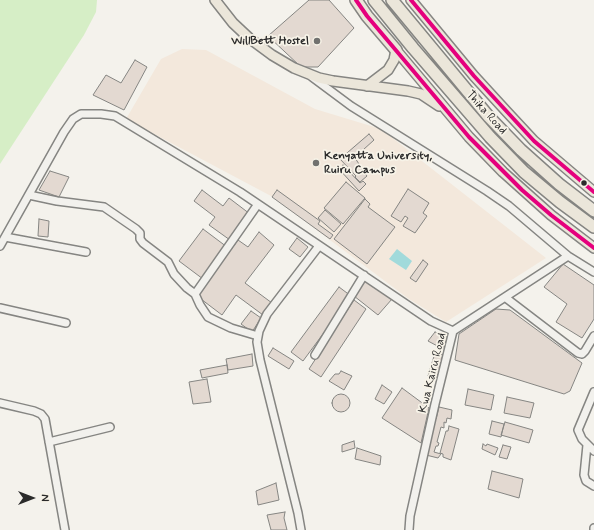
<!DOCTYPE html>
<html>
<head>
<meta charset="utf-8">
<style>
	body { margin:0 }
	#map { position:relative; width:594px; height:530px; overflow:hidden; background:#f4f2ec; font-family:Mynerve,sans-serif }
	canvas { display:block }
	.north { position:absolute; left:12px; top:478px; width:40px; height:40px; -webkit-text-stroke:3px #f7f3e8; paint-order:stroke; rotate:90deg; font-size:11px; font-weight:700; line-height:16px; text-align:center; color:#2b2b2b }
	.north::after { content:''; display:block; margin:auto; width:14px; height:18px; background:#2b2b2b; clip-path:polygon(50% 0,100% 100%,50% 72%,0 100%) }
</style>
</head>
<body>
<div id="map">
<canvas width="594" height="530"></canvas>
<div class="north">N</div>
</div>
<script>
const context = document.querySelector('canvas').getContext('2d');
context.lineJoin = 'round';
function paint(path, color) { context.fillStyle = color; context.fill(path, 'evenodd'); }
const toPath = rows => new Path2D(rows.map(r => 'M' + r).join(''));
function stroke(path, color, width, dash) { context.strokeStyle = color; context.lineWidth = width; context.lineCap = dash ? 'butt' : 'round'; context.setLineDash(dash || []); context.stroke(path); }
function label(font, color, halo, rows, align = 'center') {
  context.font = font + ' Mynerve,sans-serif'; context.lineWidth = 3.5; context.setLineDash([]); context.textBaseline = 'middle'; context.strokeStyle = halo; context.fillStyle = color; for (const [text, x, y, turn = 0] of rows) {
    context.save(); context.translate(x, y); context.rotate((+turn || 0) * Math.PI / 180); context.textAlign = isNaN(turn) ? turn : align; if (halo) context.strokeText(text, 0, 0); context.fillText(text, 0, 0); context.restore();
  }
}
const built = toPath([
	[182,49,206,50,315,109,381,129,546,258,446,322,409,299,271,196,126,119,161,59]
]);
const green = toPath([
	[0,0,97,0,96,12,84,35,0,164]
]);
const water = toPath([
	[397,249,412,261,406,270,389,259]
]);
const building = toPath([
	[309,0,329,0,354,28,318,67,301,67,268,36,309,0],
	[135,60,147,67,124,110,93,95,106,75,121,83,135,60],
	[369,134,374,140,353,159,353,160,355,158,359,164,358,165,367,176,360,182,355,177,356,176,340,159,369,134],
	[343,165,360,183,363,181,366,184,359,191,339,169,343,165],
	[50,171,69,177,59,197,39,190,50,171],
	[346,182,365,198,343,224,324,208,346,182],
	[408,189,429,203,423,213,427,216,415,233,403,226,408,218,405,216,401,222,391,216,408,189],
	[202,190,223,206,229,198,250,214,230,240,209,225,215,217,194,201,202,190],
	[277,190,320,221,318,224,333,235,330,239,272,197,277,190],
	[365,199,370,204,368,207,395,227,367,264,334,239,365,199],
	[325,210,341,224,334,232,318,218,325,210],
	[39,219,49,221,48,237,38,236,39,219],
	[203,229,227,247,203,279,179,261,203,229],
	[259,232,274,245,245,283,272,303,263,315,236,295,222,315,197,296,238,240,248,247,259,232],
	[297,238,308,247,300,257,289,249,297,238],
	[423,260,428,264,416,282,410,278,423,260],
	[563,264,594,285,594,319,582,338,556,322,567,304,544,287,563,264],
	[366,280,392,299,378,315,354,296,366,280],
	[339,287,351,296,303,361,291,352,339,287],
	[354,300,366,309,321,377,309,369,354,300],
	[496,309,510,310,582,363,570,391,564,394,455,360,459,334,496,309],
	[251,311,261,318,252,332,241,324,251,311],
	[435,332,448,337,443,349,428,341,435,332],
	[273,348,294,361,289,369,268,356,273,348],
	[435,353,443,355,437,378,428,376,435,353],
	[252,354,253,366,228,370,226,359,252,354],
	[227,365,228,373,202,378,200,370,227,365],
	[341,371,352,376,344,390,329,381,335,374,339,374,341,371],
	[207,379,211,402,193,404,189,382,207,379],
	[382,385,392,392,384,404,375,399,382,385],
	[402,388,429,408,421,443,382,418,402,388],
	[468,389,494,395,491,410,465,405,468,389],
	'332 403a9 9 0 1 1 18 0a9 9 0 1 1-18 0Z',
	[507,397,534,403,530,418,504,413,507,397],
	[439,407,452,410,451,419,447,418,446,423,444,422,444,428,441,427,437,442,439,443,438,446,436,446,434,452,441,454,438,458,426,455,434,419,436,419,439,407],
	[492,421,504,424,501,437,489,434,492,421],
	[505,422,533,430,529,443,501,435,505,422],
	[449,426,459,429,451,460,443,457,443,454,440,453,446,431,448,431,449,426],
	[354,441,355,448,342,452,342,445,354,441],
	[483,444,486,446,487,444,498,448,495,455,482,449,483,444],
	[503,445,511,447,507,459,499,457,503,445],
	[357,448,381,456,380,465,355,459,357,448],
	[492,471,523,479,519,498,488,489,492,471],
	[276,483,279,500,258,505,256,491,276,483],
	[285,512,284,518,287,530,271,530,267,515,285,512]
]);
const minor = toPath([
	[312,77,351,106,487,191,509,206,568,256,594,272],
	[29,195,57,201,104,207,136,229,140,233,140,239,143,243,168,262,174,274,187,288,195,294],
	[258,204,195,294,200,305,208,317,231,328,258,336],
	[5,237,86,252],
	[0,246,64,132,73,119,81,114,101,114,115,116,240,192,431,321,453,331],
	[506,298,578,353,582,354,585,351,594,336],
	[0,308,66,323],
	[315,355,364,275],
	[594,392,578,430,582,439,594,451],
	[0,403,34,411,41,414,45,419,65,530],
	[49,442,110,427],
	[587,445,584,475,586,481,594,486],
	[594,528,594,529],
	[301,530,298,513,260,360,257,342,259,331,267,314,319,246],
	[409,530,410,516,435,404,453,331,568,256]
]);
const major = toPath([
	[215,0,233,23,249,38,272,55,294,68,319,78,333,81,408,91,421,94,439,106],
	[411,0,474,76,507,112,534,141,594,192],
	[396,50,469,137,503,172,551,215,594,248],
	[367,86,388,70,394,60,396,50]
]);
const highway = toPath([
	[356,0,367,16,396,50],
	[374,0,413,48,490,137,524,172,560,202,594,227],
	[392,0,489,117,521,150,559,184,594,211]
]);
const bus1 = toPath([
	[356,0,367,16,469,137,522,190,551,215,594,248],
	[411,0,474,76,534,141,594,192]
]);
const markers = [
	[317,41,4,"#71716f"],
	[316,163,4,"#71716f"],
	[584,183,3.5,"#2b2b2b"]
];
const poiNames = [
	["WillBett Hostel",309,41],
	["Kenyatta University,",324,156,"left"],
	["Ruiru Campus",324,170,"left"]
];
const streetNames = [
	["Thika Road",486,113,48],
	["Kwa Kairu Road",433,373,-76]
];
paint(built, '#f3e8dc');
paint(green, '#d6eec6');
paint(water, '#a1dadb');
paint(building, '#e3d9d1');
stroke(building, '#858582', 1);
stroke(minor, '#858582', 10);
stroke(major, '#858582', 12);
stroke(highway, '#858582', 14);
stroke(minor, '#f2f1ed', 7);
stroke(major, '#ebe6da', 9);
stroke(highway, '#ebe6da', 11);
stroke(bus1, '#e5007d', 4);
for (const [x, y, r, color] of markers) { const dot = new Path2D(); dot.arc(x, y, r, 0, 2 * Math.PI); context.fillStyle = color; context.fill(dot); stroke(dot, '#f7f3e8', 1.5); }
label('bold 12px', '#2b2b2b', '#f7f3e8', poiNames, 'right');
label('12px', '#2b2b2b', '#f7f3e8', streetNames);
</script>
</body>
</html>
